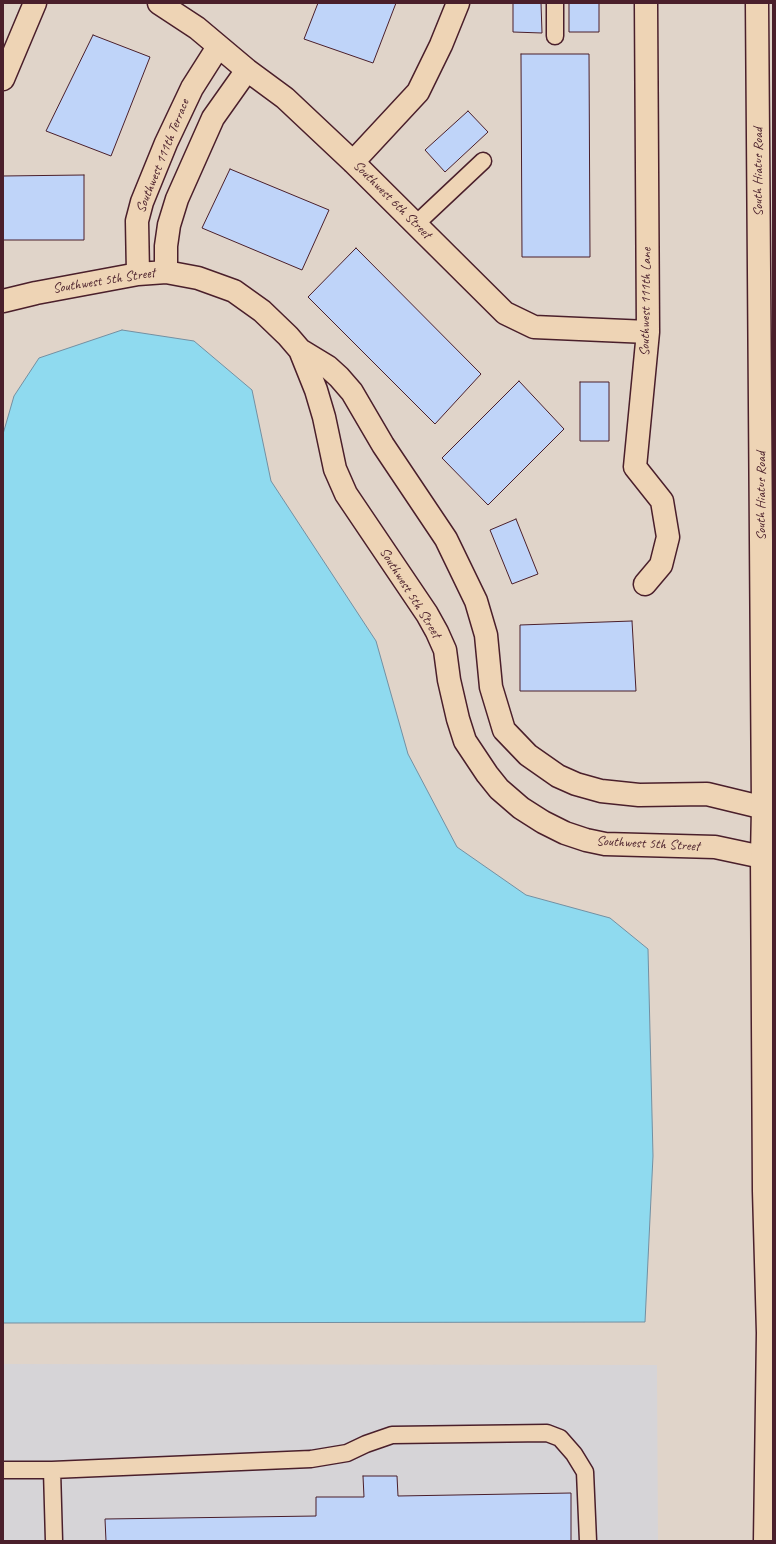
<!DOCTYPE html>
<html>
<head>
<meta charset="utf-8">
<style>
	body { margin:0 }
	#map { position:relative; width:776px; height:1544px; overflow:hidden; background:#e0d4c9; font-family:Caveat,sans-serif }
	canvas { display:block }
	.frame { position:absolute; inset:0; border:4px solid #4a1f2b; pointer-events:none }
</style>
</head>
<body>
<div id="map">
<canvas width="776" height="1544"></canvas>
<div class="frame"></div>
</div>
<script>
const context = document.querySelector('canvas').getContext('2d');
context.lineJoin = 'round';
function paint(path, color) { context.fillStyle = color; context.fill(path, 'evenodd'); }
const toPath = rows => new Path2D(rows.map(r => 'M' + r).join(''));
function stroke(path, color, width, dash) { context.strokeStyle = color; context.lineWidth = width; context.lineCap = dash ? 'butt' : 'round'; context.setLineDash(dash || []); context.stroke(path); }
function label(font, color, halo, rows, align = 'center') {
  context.font = font + ' Caveat,sans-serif'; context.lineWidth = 4; context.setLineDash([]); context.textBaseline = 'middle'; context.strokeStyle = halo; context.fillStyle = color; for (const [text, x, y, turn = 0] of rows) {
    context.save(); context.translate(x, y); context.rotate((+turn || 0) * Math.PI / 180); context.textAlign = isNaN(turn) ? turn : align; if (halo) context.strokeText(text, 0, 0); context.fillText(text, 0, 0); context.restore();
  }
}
const built = toPath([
	[3,1364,657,1365,658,1541,3,1541]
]);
const water = toPath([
	[122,330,194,341,252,390,271,481,376,641,408,754,457,847,526,895,610,918,648,949,653,1156,645,1322,3,1323,3,434,14,396,39,358,122,330]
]);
const building = toPath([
	[318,3,396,3,373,63,304,39,318,3],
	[513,3,541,3,542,33,513,32,513,3],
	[569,3,599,3,599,32,569,32,569,3],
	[93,35,150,57,111,156,46,131,93,35],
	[521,54,589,54,590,257,522,257,521,54],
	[468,111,488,132,445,172,425,150,468,111],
	[230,169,329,210,302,270,202,228,230,169],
	[84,175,84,240,3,240,3,176,84,175],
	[356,248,481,374,435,424,308,297,356,248],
	[519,381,564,429,488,505,442,458,519,381],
	[580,382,609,382,609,441,580,441,580,382],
	[516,519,538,574,512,584,490,530,516,519],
	[632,621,636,691,520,691,520,625,632,621],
	[363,1476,397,1476,398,1496,571,1493,571,1541,106,1541,105,1519,316,1516,316,1497,364,1497,363,1476]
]);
const lane = toPath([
	[555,3,555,36],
	[416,224,483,161],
	[3,1470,52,1470,311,1459,347,1453,366,1444,392,1435,547,1433,560,1438,574,1454,585,1472,588,1541],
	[52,1470,54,1541]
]);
const street = toPath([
	[159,3,197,28,247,70,285,98,353,162,505,313,534,327,648,332],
	[3,79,35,3],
	[353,162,418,92,441,45,458,3],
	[166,272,166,246,169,225,177,199,213,118,247,70],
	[138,274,137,221,142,202,166,143,192,88,218,47],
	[3,301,36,293,138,274,166,272,198,278,234,291,262,311,288,336,300,350,316,390,324,417,335,469,346,494,427,614,437,632,445,650,449,680,458,719,465,741,487,774,499,789,521,808,543,822,565,833,586,840,605,844,715,847,762,857,773,858],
	[300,350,328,367,339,377,352,392,383,445,446,539,476,601,486,635,491,687,504,730,528,755,558,776,576,784,601,791,639,795,707,794,773,810],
	[645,584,661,565,668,537,662,501,635,467,648,332,646,3]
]);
const secondary = toPath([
	[757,3,763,808,762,857,764,1191,768,1333,765,1541]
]);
const streetNames = [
	["Southwest 111th Terrace",163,156,-68],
	["South Hiatus Road",758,172,-90],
	["Southwest 6th Street",392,200,45],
	["Southwest 5th Street",104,281,-9],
	["Southwest 111th Lane",646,302,-89],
	["South Hiatus Road",761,496,-90],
	["Southwest 5th Street",410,593,58],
	["Southwest 5th Street",648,844,3]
];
paint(built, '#d6d4d7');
paint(water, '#8fdaef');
stroke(water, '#738fa1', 1);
paint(building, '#bfd4f9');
stroke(building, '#4a1f2b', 1);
stroke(lane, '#4a1f2b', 19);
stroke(street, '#4a1f2b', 25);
stroke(secondary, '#4a1f2b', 25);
stroke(lane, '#eed4b5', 16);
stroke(street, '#eed4b5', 22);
stroke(secondary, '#eed4b5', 22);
label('14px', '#4a1f2b', '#eed4b5', streetNames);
</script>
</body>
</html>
